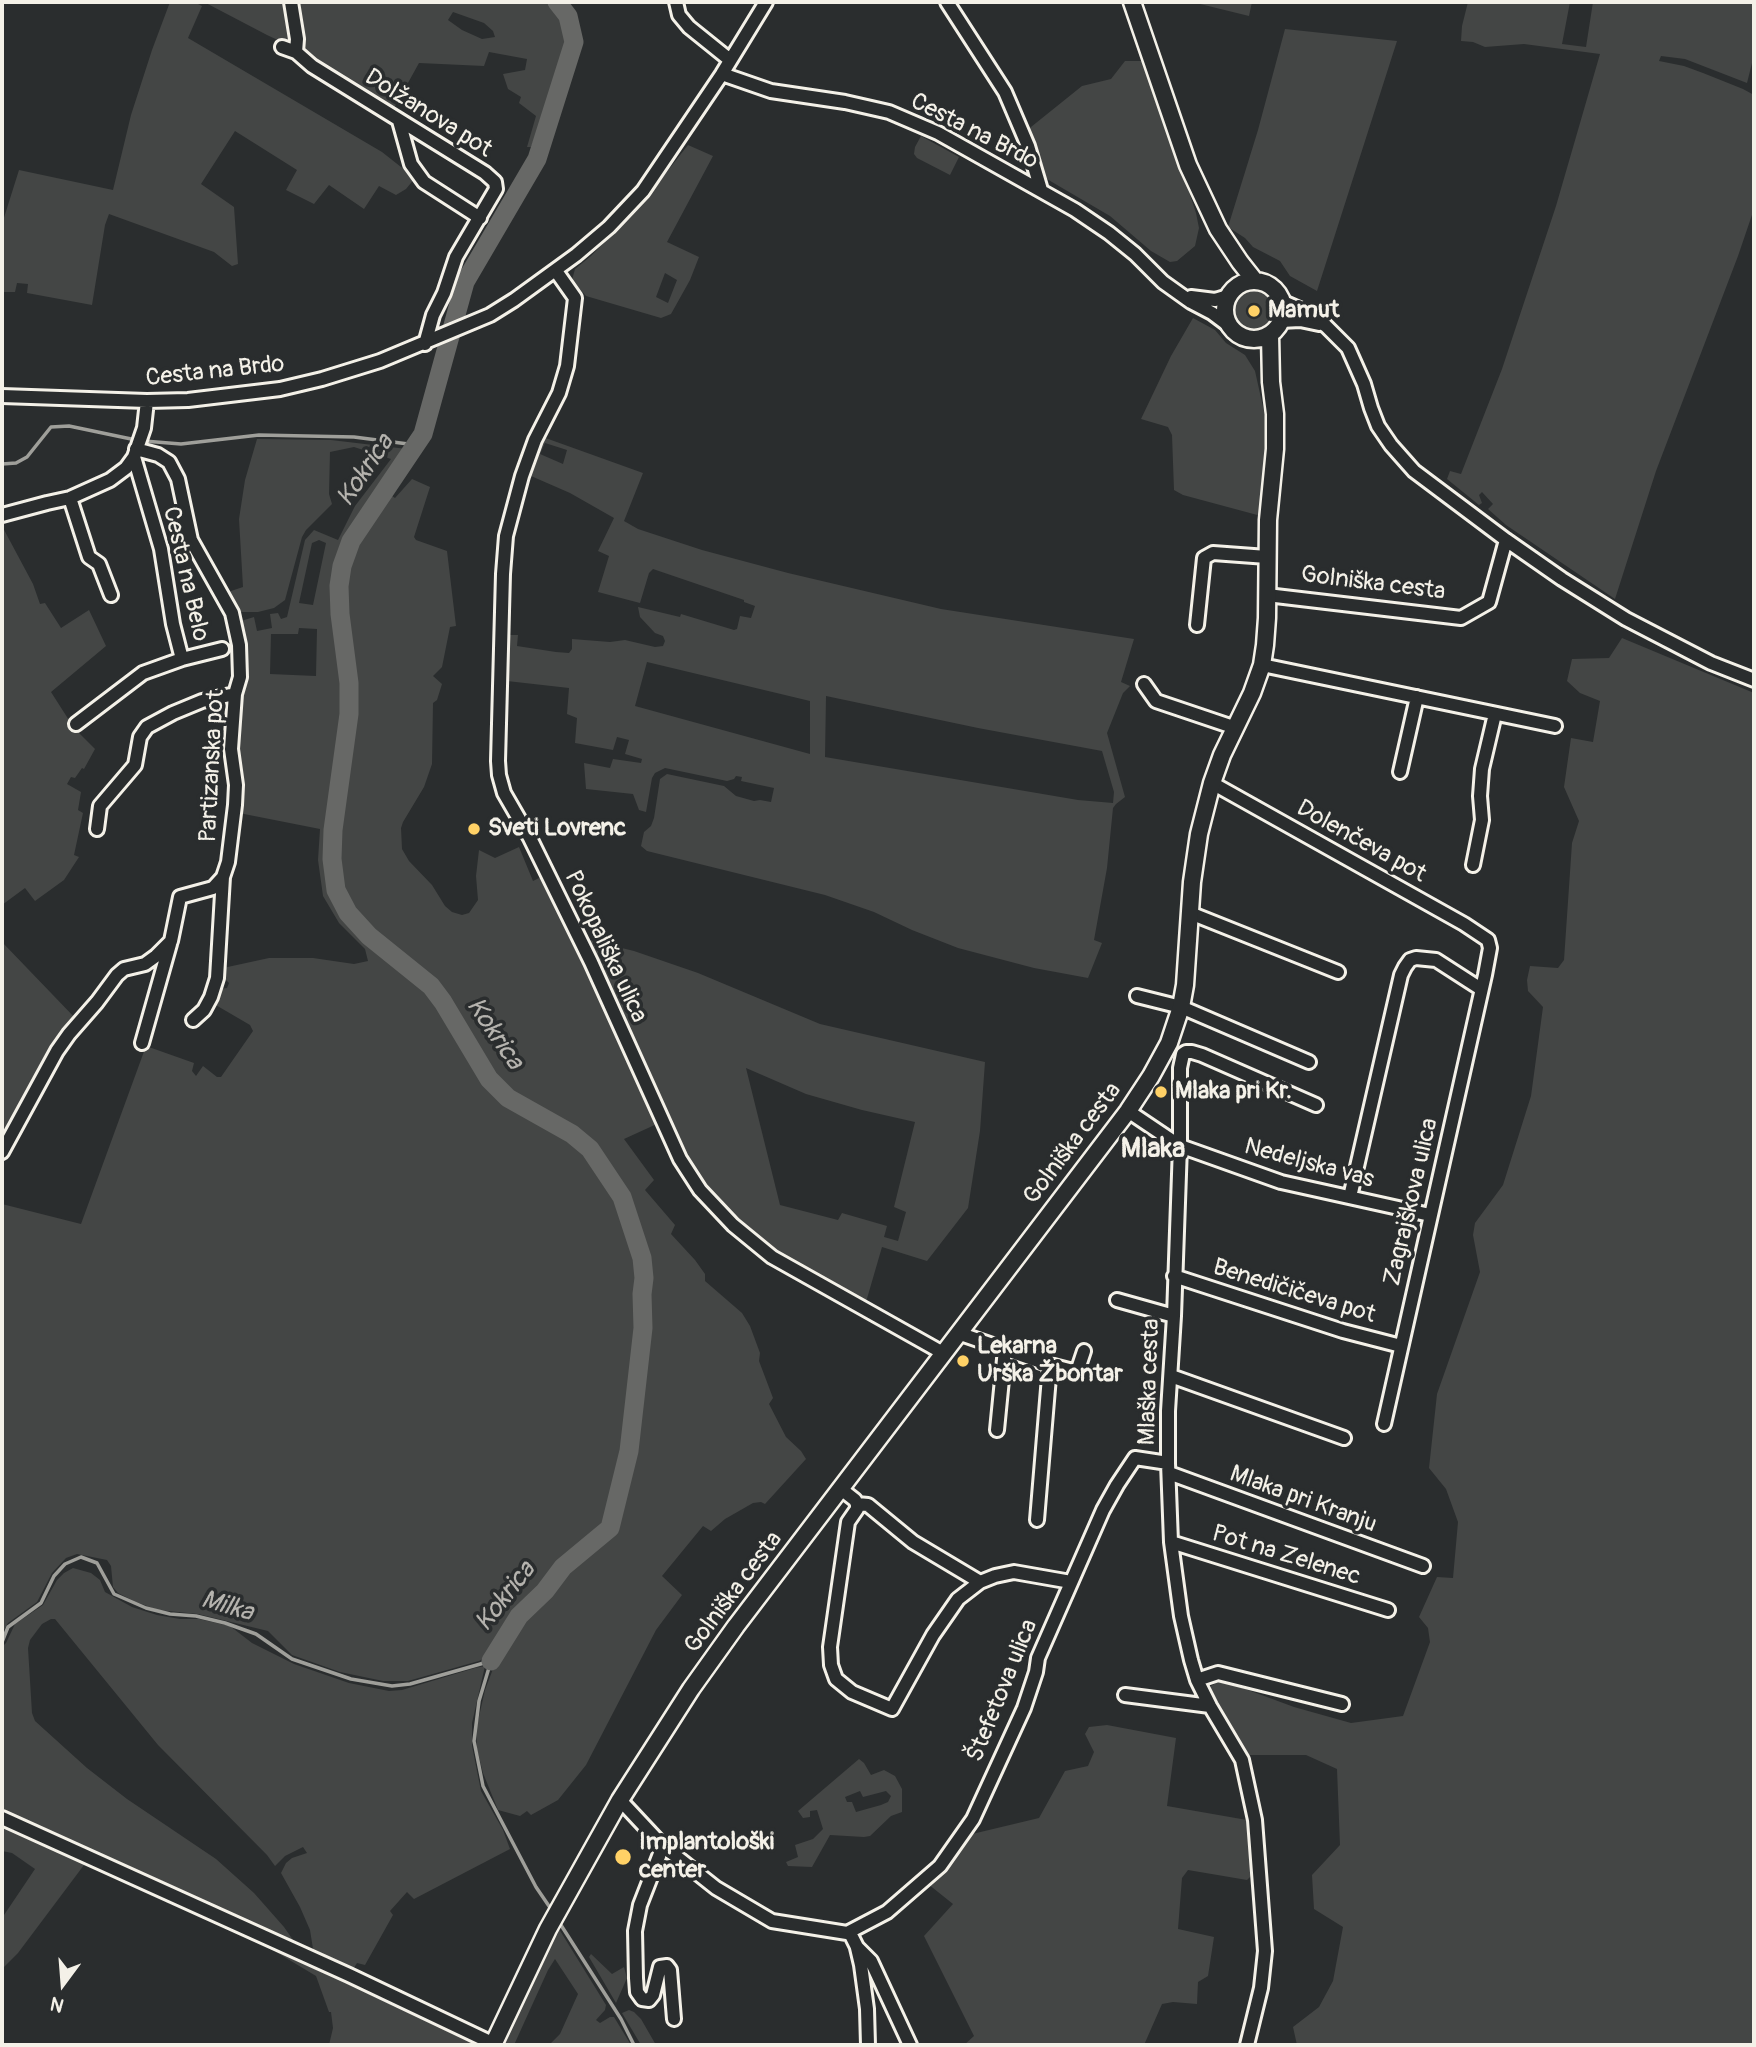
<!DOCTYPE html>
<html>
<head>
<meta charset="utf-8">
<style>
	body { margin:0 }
	#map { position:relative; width:1756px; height:2047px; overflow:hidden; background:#2a2d2e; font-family:Pangolin,sans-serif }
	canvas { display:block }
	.frame { position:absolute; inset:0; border:4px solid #f4f1e8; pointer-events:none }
	.north { position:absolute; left:28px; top:1949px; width:70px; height:70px; -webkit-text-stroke:5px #2a2d2e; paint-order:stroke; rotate:196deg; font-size:19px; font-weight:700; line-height:28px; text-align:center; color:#f4f1e8 }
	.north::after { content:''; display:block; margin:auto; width:24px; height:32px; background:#f4f1e8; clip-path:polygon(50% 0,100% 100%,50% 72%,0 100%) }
</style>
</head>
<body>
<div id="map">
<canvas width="1756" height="2047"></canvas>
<div class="frame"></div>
<div class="north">N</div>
</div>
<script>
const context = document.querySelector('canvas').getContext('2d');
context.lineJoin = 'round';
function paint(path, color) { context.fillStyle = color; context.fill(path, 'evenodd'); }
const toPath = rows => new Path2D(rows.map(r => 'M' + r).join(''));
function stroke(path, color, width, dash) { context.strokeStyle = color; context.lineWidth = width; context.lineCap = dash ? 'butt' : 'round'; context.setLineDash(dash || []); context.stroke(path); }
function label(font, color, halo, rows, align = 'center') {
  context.font = font + ' Pangolin,sans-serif'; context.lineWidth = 7; context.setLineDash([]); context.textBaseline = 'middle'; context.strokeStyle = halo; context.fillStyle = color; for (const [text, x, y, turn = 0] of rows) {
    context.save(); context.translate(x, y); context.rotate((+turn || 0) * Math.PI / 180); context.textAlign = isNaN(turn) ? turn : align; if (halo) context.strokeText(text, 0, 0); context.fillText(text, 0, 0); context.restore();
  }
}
const green = toPath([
	[170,2,194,2,202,6,188,38,382,152,415,178,406,189,396,195,379,186,364,209,329,185,314,204,286,190,297,170,235,131,201,184,234,207,238,264,232,266,214,252,109,214,105,225,92,305,27,293,28,284,17,283,15,292,2,292,2,224,19,170,113,190,131,115,152,50],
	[204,2,288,2,291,44,286,44,267,35],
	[293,2,551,2,560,11,567,41,564,57,548,106,531,147,527,147,536,116,519,103,521,97,508,89,503,74,525,70,527,59,489,52,484,66,419,63,393,110,311,58,301,47],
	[453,12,484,23,493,31,495,37,482,39,462,30,448,20],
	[1192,2,1252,2,1249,16],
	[1468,2,1570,2,1562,44,1586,47,1593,2,1754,2,1754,55,1747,83,1685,59,1661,56,1659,61,1684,66,1703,73,1743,89,1754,95,1754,209,1738,256,1656,471,1615,599,1506,525,1488,509,1493,504,1482,492,1479,495,1482,503,1479,505,1447,479,1450,471,1461,474,1502,369,1556,206,1600,54,1524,44,1485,47,1473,42,1461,41,1462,26],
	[1285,29,1397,41,1317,291,1290,276,1280,261,1253,247,1245,238,1228,227,1258,130],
	[1125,61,1146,61,1196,213,1199,228,1195,246,1177,261,1170,262,1151,251,1110,216,1040,175,1026,131,1082,86,1111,79],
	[921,136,959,157,950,175,917,158,914,154,915,147],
	[688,145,713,156,667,242,699,257,690,280,671,314,661,318,586,296,572,280,575,269,591,256,640,206],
	[665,273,677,280,668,303,656,297],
	'1234 310a19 19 0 1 1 38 0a19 19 0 1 1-38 0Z',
	[1193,318,1215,330,1226,343,1245,355,1255,371,1267,425,1261,516,1183,495,1174,490,1172,435,1168,427,1141,419,1171,356],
	[540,436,643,473,624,521,638,529,702,550,788,573,941,609,1134,639,1121,682,1130,686,1123,693,1107,733,1125,797,1116,804,1113,808,1107,868,1094,940,1102,943,1088,978,1034,968,958,948,912,930,874,912,825,895,647,851,641,846,644,832,651,826,654,818,660,779,667,774,724,786,736,796,754,801,760,800,771,802,774,788,741,781,742,777,736,776,734,779,727,781,665,768,655,773,652,778,646,812,639,810,633,794,586,789,584,763,610,768,613,759,641,763,642,759,625,754,629,740,617,737,613,750,575,743,577,718,567,714,569,688,507,681,508,635,518,635,517,646,556,652,569,653,572,649,572,639,610,642,625,640,655,647,663,646,665,641,663,636,655,633,640,617,638,607,680,617,681,614,734,630,737,629,740,616,751,618,755,606,744,602,744,600,653,569,649,573,640,603,598,592,609,556,598,551,614,518,570,493,531,476,529,468],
	[545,443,567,450,563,464,540,454],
	[647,662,810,701,810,754,635,706],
	[826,696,978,728,1102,751,1114,792,1113,803,1078,800,825,757],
	[257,439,331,440,407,449,400,463,364,511,354,528,336,574,334,604,336,623,345,691,340,724,340,750,327,838,327,859,330,882,342,910,355,929,409,971,439,1000,454,1025,458,1040,464,1042,488,1081,504,1101,521,1112,547,1123,571,1137,583,1150,597,1174,613,1192,623,1209,641,1262,640,1329,637,1343,640,1347,643,1345,647,1327,644,1291,647,1266,642,1242,626,1191,615,1171,597,1150,579,1133,542,1117,491,1079,433,985,369,931,352,912,342,893,336,857,337,823,346,759,355,715,354,679,344,620,347,564,356,542,369,520,392,496,395,498,412,479,430,487,414,537,416,540,447,551,456,626,450,627,442,667,433,676,442,684,437,700,433,703,432,764,424,787,403,822,401,828,402,849,409,861,432,885,445,906,452,912,462,915,469,913,478,900,476,876,479,850,495,858,519,847,533,881,545,875,659,1123,624,1139,654,1180,645,1190,675,1225,671,1234,695,1260,705,1274,705,1281,742,1313,750,1326,760,1353,759,1361,773,1398,769,1404,786,1437,801,1451,806,1459,765,1504,761,1502,753,1503,725,1519,711,1531,703,1526,662,1576,682,1595,656,1630,586,1765,558,1800,531,1815,527,1811,520,1816,498,1810,483,1773,477,1749,476,1730,485,1690,502,1645,522,1616,541,1597,541,1592,512,1618,488,1656,479,1661,408,1681,383,1681,340,1672,292,1655,268,1631,198,1614,158,1610,136,1602,118,1593,113,1587,111,1566,107,1560,77,1554,66,1558,52,1573,37,1602,8,1623,2,1634,2,1204,81,1224,146,1046,194,1063,192,1071,196,1076,203,1066,217,1077,221,1077,253,1031,250,1025,214,1004,219,989,227,988,229,983,225,979,223,968,269,958,313,958,354,964,368,961,365,949,339,923,323,896,318,860,320,829,239,813,236,751,239,699,247,660,241,621,254,617,257,631,272,628,270,614,278,613,281,619,287,617,305,540,314,530,338,540,355,506,391,459,354,447,330,452,329,494,332,504,306,530,302,537,285,600,274,608,258,612,240,612,228,592,243,587,239,519,245,480],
	[319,540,326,543,313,605,299,603,312,543],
	[299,628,317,629,316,676,270,674,271,634,298,634],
	[2,526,33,584,40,604,45,603,61,628,89,610,106,646,51,692,74,728,95,749,84,769,82,768,75,778,71,777,67,784,81,792,78,810,83,813,74,855,79,857,64,880,35,901,25,888,2,905],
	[1622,638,1754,693,1754,2045,1297,2045,1293,2027,1319,2007,1333,1981,1343,1927,1314,1909,1312,1875,1340,1845,1337,1769,1306,1755,1247,1755,1211,1702,1211,1686,1221,1680,1294,1707,1351,1723,1403,1716,1430,1642,1428,1628,1419,1617,1437,1577,1453,1578,1458,1522,1446,1489,1429,1468,1437,1394,1480,1272,1473,1235,1475,1223,1503,1185,1531,1096,1543,1007,1528,991,1527,980,1530,966,1558,968,1564,960,1572,843,1579,821,1564,787,1571,738,1593,742,1600,701,1580,693,1567,681,1572,659,1609,658],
	[585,939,634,951,698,973,820,1024,985,1062,980,1131,968,1208,927,1261,882,1247,866,1302,857,1299,786,1260,759,1240,701,1181,678,1147,629,1026,620,1015],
	[746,1068,806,1094,862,1110,915,1122,894,1207,906,1212,898,1241,884,1237,887,1226,842,1213,838,1220,780,1205],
	[2,942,77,1020,2,1145],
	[73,1568,91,1573,100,1580,105,1592,132,1607,157,1615,180,1619,199,1619,230,1626,252,1643,294,1664,349,1683,389,1691,402,1690,475,1668,485,1666,472,1723,472,1746,481,1791,503,1830,510,1849,414,1899,407,1892,390,1911,393,1915,365,1965,357,1963,352,1971,314,1955,310,1930,300,1907,281,1873,286,1863,292,1858,307,1853,303,1847,285,1856,275,1866,267,1855,158,1745,55,1619,51,1619,42,1624,30,1640,28,1648,32,1713,35,1721,87,1768,127,1799,216,1859,254,1893,284,1927,298,1947,2,1812,2,1647,6,1643,15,1624,43,1605,57,1580,64,1573],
	[1107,1725,1176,1738,1167,1806,1247,1820,1252,1853,1251,1876,1247,1880,1188,1870,1182,1878,1178,1929,1214,1937,1208,1976,1198,1982,1197,2004,1173,2002,1162,2004,1144,2045,964,2045,974,2036,924,1936,953,1904,928,1884,962,1849,968,1835,1039,1818,1065,1771,1088,1766,1094,1752,1085,1734,1089,1727],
	[859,1759,864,1763,871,1775,884,1770,895,1776,902,1789,902,1812,891,1816,870,1836,864,1837,830,1835,812,1867,788,1866,786,1862,798,1857,795,1845,813,1839,823,1829,817,1810,810,1811,810,1817,803,1818,798,1811],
	[860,1791,863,1797,886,1791,891,1796,888,1802,881,1805,856,1812,852,1802,847,1802,845,1797],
	[2,1823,87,1861,18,1953,2,1969,2,1918,35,1869,12,1853,2,1851],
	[559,1929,606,2005,605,2010,596,2020,600,2023,610,2017,614,2017,631,2045,549,2045,560,2034,578,1994,555,1959,548,1970,514,2045,501,2045,540,1964],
	[265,1942,474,2040,479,2045,329,2045,333,2028,331,2012,329,2012,316,1976,266,1946],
	[591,1954,612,1974,624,1967,627,1978,616,2003,589,1957],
	[629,2010,634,2012,641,2019,656,2045,641,2045,622,2013]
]);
const stream = toPath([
	[144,441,181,444,259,435,354,437,416,445],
	[2,464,16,463,27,457,51,427,69,426,136,440],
	[2,1642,8,1627,41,1603,54,1576,65,1564,81,1557,97,1563,114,1594,146,1608,170,1614,196,1616,225,1623,256,1634,292,1659,351,1679,392,1686,410,1684,491,1661,479,1701,474,1741,483,1786,536,1887,553,1912],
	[559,1922,621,2019,634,2045]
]);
const river = toPath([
	[491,1661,519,1616,545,1591,563,1567,610,1528,629,1451,643,1328,642,1294,644,1278,642,1258,622,1197,590,1149,572,1134,508,1098,489,1079,443,1002,431,986,369,936,348,913,336,890,332,859,333,830,349,714,349,683,340,614,339,586,342,566,351,541,423,434,465,282,537,159,574,42,568,16,557,2]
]);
const minor = toPath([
	[291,2,297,39,296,52],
	[676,2,679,15,689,27,730,60],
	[947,2,1005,92,1028,146,1041,190],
	[282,47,296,52,312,66,485,173,495,182,496,189,456,257,444,293,433,315,425,344],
	[722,74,771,91,845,102,889,112,938,133,1075,210,1109,233,1135,254,1163,282,1191,302,1212,313,1228,325],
	[399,121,411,164,424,182,480,218],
	[556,271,575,298,567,366,559,393,535,440,522,476,506,536,503,574,498,761,499,775,504,793,530,838,591,962,680,1159,700,1190,733,1225,772,1257,943,1353],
	[1191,297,1215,300,1228,296],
	[1281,301,1304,311,1326,326,1348,348,1364,384,1371,408,1378,426,1391,445,1414,471,1506,540,1562,579,1626,619,1711,663,1754,680],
	[1281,321,1300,320,1319,324],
	[2,396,147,401,188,400,280,389,322,379,380,361,490,315,514,300,576,255,609,227,643,191,722,74,766,2],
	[70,498,89,557,99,564,111,595],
	[2,515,47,503,70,498,110,480,126,468,134,457,144,428,147,401],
	[1267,595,1461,618,1489,602,1506,540],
	[1197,625,1204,558,1213,553,1267,557],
	[182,659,222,649],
	[1262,665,1555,726],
	[1144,684,1156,701,1236,728],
	[76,724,143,673,182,659,173,624,161,549,134,457],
	[1400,772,1417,697],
	[1212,783,1464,924,1488,940,1490,948,1485,975,1384,1424],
	[97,829,100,806,135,765,140,737,147,727,173,713,202,701,235,694],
	[1473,865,1482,820,1480,796,1482,769,1495,714],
	[1190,913,1338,972],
	[1137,996,1181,1007,1309,1062],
	[193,1020,204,1010,211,997,217,978,223,877],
	[142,1043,170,944],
	[1316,1105,1202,1055,1192,1052,1186,1052,1183,1054,1180,1068,1180,1146,1281,1182,1430,1215],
	[1128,1111,1180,1146,1174,1316,1168,1411,1168,1463,1171,1542,1181,1616,1191,1660,1197,1680,1210,1706,1242,1760,1255,1820,1265,1951,1261,1988,1247,2045],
	[2,1152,57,1051,69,1034,97,1002,117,975,124,969,145,964,156,956,171,941,180,897,213,888,223,877,228,862,235,805,236,785,231,749,235,694,240,677,239,645,232,613,191,540,178,479,169,462,158,455,136,449],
	[1350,1197,1401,975,1405,967,1410,960,1416,958,1436,960,1481,989],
	[1174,1276,1343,1331,1401,1346],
	[1117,1300,1174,1316],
	[958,1333,1050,1365,1073,1371,1078,1369,1084,1351],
	[1171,1376,1344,1438],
	[997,1430,1005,1349],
	[1169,1473,1423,1566],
	[841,1489,855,1500,857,1504,857,1509,848,1522,830,1647,831,1665,836,1679,852,1692,892,1709,933,1635,958,1599,980,1582,995,1576,1014,1572,1071,1582],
	[857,1504,868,1505,913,1542,980,1582],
	[1037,1520,1050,1365],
	[1171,1542,1388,1610],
	[1197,1680,1218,1673,1342,1704],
	[1125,1695,1210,1706],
	[620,1800,663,1846,716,1888,772,1921,847,1933,887,1912,940,1866,973,1819,1024,1708,1036,1672,1038,1658,1103,1510,1117,1485,1135,1458,1168,1463],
	[2,1818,349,1975,494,2044],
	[663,1846,640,1905,635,1931,636,1978,637,1992,642,1999,649,2000,653,1995,660,1967,667,1966,670,1970,674,2019],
	[850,1933,857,1947,871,1961,910,2045],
	[857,1948,861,1965,867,2009,868,2045]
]);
const major = toPath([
	[1132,2,1188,165,1218,229,1240,262,1255,281],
	'1225 310a29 29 0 1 1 58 0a29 29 0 1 1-58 0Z',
	[493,2045,548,1929,620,1800,691,1689,736,1626,1128,1111,1151,1076,1169,1043,1181,1007,1185,985,1192,882,1199,834,1212,783,1222,755,1252,693,1262,665,1265,645,1267,618,1268,520,1275,449,1275,414,1271,382,1270,335]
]);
const markers = [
	[1254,311,7,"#ffd166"],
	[474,829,7,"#ffd166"],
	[1161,1092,7,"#ffd166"],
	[963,1361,7,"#ffd166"],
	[623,1857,9,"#ffd166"]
];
const streetNames = [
	["Dolžanova pot",428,114,32],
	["Cesta na Brdo",974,132,27],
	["Cesta na Brdo",215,372,-6],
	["Cesta na Belo",185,574,77],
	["Golniška cesta",1373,584,7],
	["Partizanska pot",213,766,-87],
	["Dolenčeva pot",1361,842,29],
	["Pokopališka ulica",605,947,65],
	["Golniška cesta",1073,1144,-53],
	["Nedeljska vas",1309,1164,15],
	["Zagrajškova ulica",1412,1202,-77],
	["Benedičičeva pot",1294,1292,17],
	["Mlaška cesta",1150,1382,-88],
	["Mlaka pri Kranju",1303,1500,20],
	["Pot na Zelenec",1286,1556,17],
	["Golniška cesta",734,1593,-53],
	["Štefetova ulica",1003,1691,-68]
];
const poiNames = [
	["Mamut",1268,311],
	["Sveti Lovrenc",488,829],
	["Mlaka pri Kr.",1175,1092],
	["Lekarna",977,1347],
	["Urška Žbontar",977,1375],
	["Implantološki",639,1843],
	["center",639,1871]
];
const waterNames = [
	["Kokrica",366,471,-56],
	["Kokrica",494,1034,56],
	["Kokrica",506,1597,-52],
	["Milka",227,1607,16]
];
const quarterNames = [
	["Mlaka",1153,1150]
];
paint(green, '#444645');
stroke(stream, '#9f9f9a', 3.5);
stroke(river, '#676866', 19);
stroke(minor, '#f4f1e8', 18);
stroke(major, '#f4f1e8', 21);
stroke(minor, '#2a2d2e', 12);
stroke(major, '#2a2d2e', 16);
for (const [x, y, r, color] of markers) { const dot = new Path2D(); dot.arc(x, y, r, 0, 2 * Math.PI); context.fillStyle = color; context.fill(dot); stroke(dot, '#2a2d2e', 2.5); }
label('24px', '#f4f1e8', '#2a2d2e', streetNames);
label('bold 24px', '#f4f1e8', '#2a2d2e', poiNames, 'left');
label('italic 26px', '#b5b3ae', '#2a2d2e', waterNames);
label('bold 28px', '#f4f1e8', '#2a2d2e', quarterNames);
</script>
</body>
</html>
